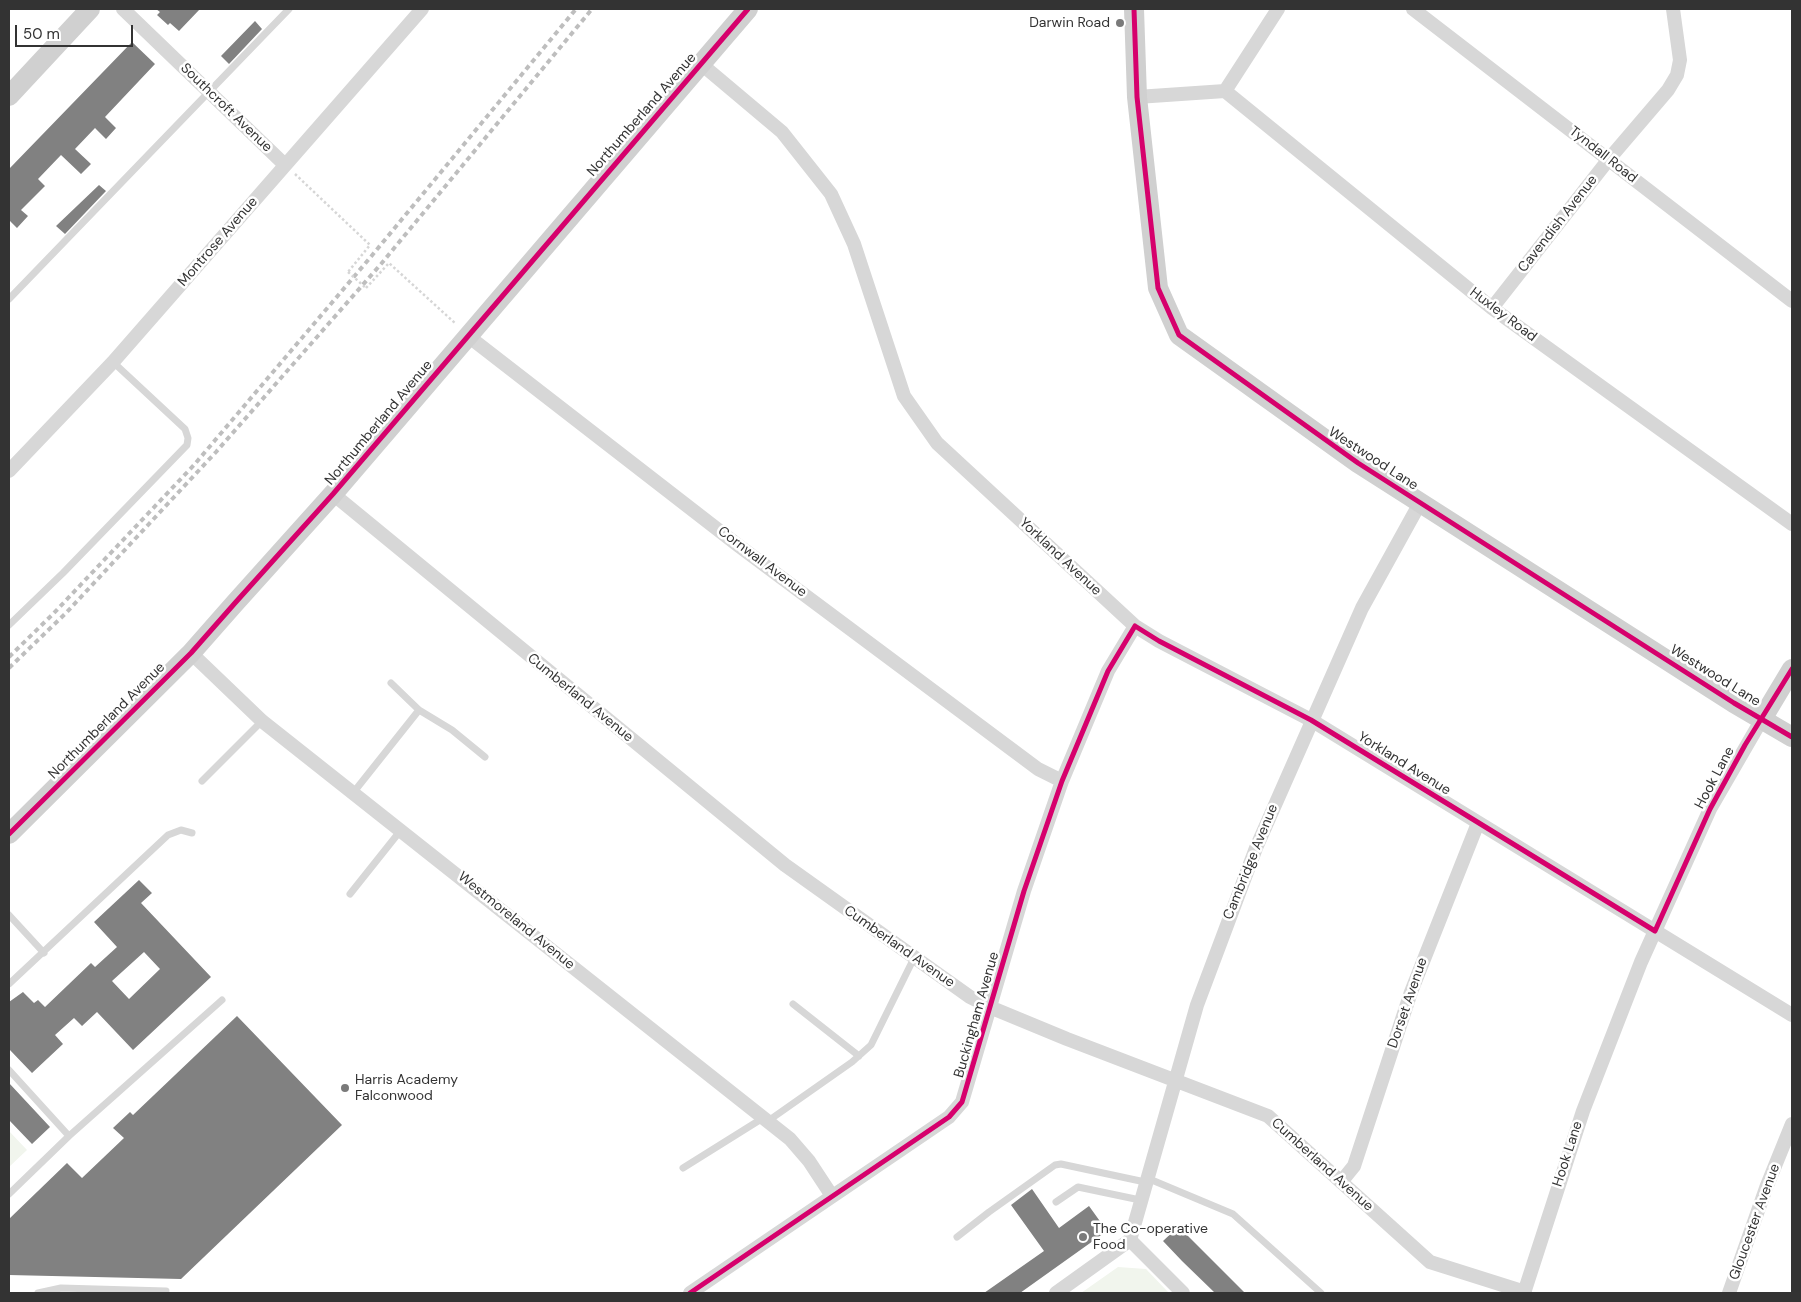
<!DOCTYPE html>
<html>
<head>
<meta charset="utf-8">
<style>
	body { margin:0 }
	#map { position:relative; width:1801px; height:1302px; overflow:hidden; background:#fff; font-family:"DM Sans",sans-serif }
	canvas { display:block }
	.frame { position:absolute; inset:0; border:10px solid #333; pointer-events:none }
	.scale { position:absolute; left:15px; top:25px; width:118px; height:22px; box-sizing:border-box; border:2px solid #333; border-top:0; padding-left:6px; font-size:15px; line-height:18px; white-space:nowrap; color:#333; -webkit-text-stroke:4px #fff; paint-order:stroke }
</style>
</head>
<body>
<div id="map">
<canvas width="1801" height="1302"></canvas>
<div class="frame"></div>
<div class="scale">50 m</div>
</div>
<script>
const context = document.querySelector('canvas').getContext('2d');
context.lineJoin = 'round';
function paint(path, color) { context.fillStyle = color; context.fill(path, 'evenodd'); }
const toPath = rows => new Path2D(rows.map(r => 'M' + r).join(''));
function stroke(path, color, width, dash) { context.strokeStyle = color; context.lineWidth = width; context.lineCap = dash ? 'butt' : 'round'; context.setLineDash(dash || []); context.stroke(path); }
function label(font, color, halo, rows, align = 'center') {
  context.font = font + ' "DM Sans",sans-serif'; context.lineWidth = 5; context.setLineDash([]); context.textBaseline = 'middle'; context.strokeStyle = halo; context.fillStyle = color; for (const [text, x, y, turn = 0] of rows) {
    context.save(); context.translate(x, y); context.rotate((+turn || 0) * Math.PI / 180); context.textAlign = isNaN(turn) ? turn : align; if (halo) context.strokeText(text, 0, 0); context.fillText(text, 0, 0); context.restore();
  }
}
const green = toPath([
	[9,1131,27,1150,9,1167],
	[1118,1267,1146,1269,1169,1293,1081,1293]
]);
const building = toPath([
	[156,9,200,9,179,31,170,23,168,25,157,15,160,12],
	[255,21,262,29,229,64,221,56],
	[132,42,155,64,105,117,116,128,106,139,95,128,75,149,91,164,81,174,61,155,38,179,45,186,21,210,28,216,17,228,10,221,9,223,9,169],
	[99,185,106,191,65,234,56,226],
	[139,880,152,893,141,903,211,977,133,1050,97,1012,82,1026,74,1018,55,1035,63,1044,32,1073,9,1049,9,1002,23,992,34,1003,38,1000,45,1007,91,963,95,967,117,947,94,922],
	[144,952,160,969,129,999,112,981],
	[237,1016,342,1125,181,1279,9,1275,9,1219,67,1163,82,1178,124,1138,113,1128,130,1112,133,1115],
	[9,1083,50,1127,32,1144,9,1120],
	[1032,1189,1059,1228,1089,1206,1107,1231,1020,1293,984,1293,1044,1251,1011,1205],
	[1178,1227,1188,1236,1245,1293,1215,1293,1182,1261,1163,1241]
]);
const path = toPath([
	[295,174,370,245,348,272],
	[366,288,389,263,456,324]
]);
const lane = toPath([
	[9,299,289,9],
	[9,625,63,573,187,445,188,438,185,429,113,362],
	[419,710,452,730,485,757],
	[202,781,262,721],
	[353,793,419,710,391,683],
	[350,894,401,830],
	[9,915,44,953],
	[9,984,168,835,181,830,192,833],
	[793,1004,859,1056],
	[9,1070,69,1136,9,1194],
	[768,1121,852,1062,871,1045,914,958],
	[69,1136,222,1000],
	[683,1168,763,1118],
	[1147,1178,1233,1214,1321,1293],
	[1056,1202,1078,1187,1140,1200],
	[957,1237,989,1212,1055,1165,1061,1164,1145,1182],
	[38,1293,61,1288,166,1291]
]);
const street = toPath([
	[123,9,285,165],
	[1413,9,1792,301],
	[700,63,782,132,831,194,854,244,904,396,937,443,1135,626,1159,641,1311,720,1792,1015],
	[1225,91,1492,308,1792,524],
	[1225,91,1278,9],
	[1137,97,1225,91],
	[1492,308,1609,159,1668,90,1677,75,1680,60,1673,9],
	[468,336,739,546,1038,769,1062,781],
	[9,471,113,362,422,9],
	[333,494,785,865,970,997,992,1008,1067,1039,1268,1116,1430,1262,1525,1292],
	[191,653,262,721,790,1139,809,1161,832,1196],
	[1341,1182,1354,1166,1411,992,1478,823],
	[1130,1240,1183,1293],
	[690,1293,949,1117,962,1102,1024,891,1062,781,1108,671,1135,626],
	[1056,1293,1130,1240,1197,1005,1256,848,1362,608,1420,503],
	[1524,1293,1583,1111,1641,962,1710,809,1762,719],
	[1729,1293,1766,1188,1792,1124]
]);
const secondary = toPath([
	[1134,9,1137,97,1158,288,1179,335,1358,463,1734,703,1792,737],
	[9,96,90,9],
	[1762,719,1792,669],
	[9,834,191,653,235,603,333,494,748,9]
]);
const rail = toPath([
	[9,657,53,614,194,465,369,259,576,9],
	[9,668,66,613,216,452,381,264,592,9]
]);
const pathBridge = toPath([
	[348,272,366,288]
]);
const cycleway = toPath([
	[1134,9,1137,97,1158,288,1179,335,1358,463,1734,703,1792,737],
	[9,834,191,653,235,603,333,494,748,9],
	[690,1293,949,1117,962,1102,1024,891,1062,781,1108,671,1135,626,1159,641,1311,720,1655,931,1710,809,1745,745,1792,669]
]);
const markers = [
	[1120,23,5,"#7a7a7a"],
	[345,1088,5,"#7a7a7a"],
	[1083,1237,5,"#7a7a7a"]
];
const poiNames = [
	["Darwin Road",1110,23,"right"],
	["Harris Academy",355,1080],
	["Falconwood",355,1096],
	["The Co-operative",1093,1229],
	["Food",1093,1245]
];
const streetNames = [
	["Southcroft Avenue",226,108,44],
	["Northumberland Avenue",642,115,-49],
	["Tyndall Road",1603,155,38],
	["Cavendish Avenue",1558,224,-52],
	["Montrose Avenue",218,242,-49],
	["Huxley Road",1503,315,37],
	["Northumberland Avenue",379,423,-50],
	["Westwood Lane",1373,459,33],
	["Yorkland Avenue",1060,557,43],
	["Cornwall Avenue",762,562,37],
	["Westwood Lane",1715,676,32],
	["Cumberland Avenue",580,698,39],
	["Northumberland Avenue",107,721,-45],
	["Yorkland Avenue",1404,764,32],
	["Hook Lane",1715,778,-62],
	["Cambridge Avenue",1251,862,-68],
	["Westmoreland Avenue",516,921,39],
	["Cumberland Avenue",899,947,35],
	["Dorset Avenue",1408,1003,-71],
	["Buckingham Avenue",977,1015,-74],
	["Hook Lane",1568,1154,-72],
	["Cumberland Avenue",1322,1165,42],
	["Gloucester Avenue",1755,1222,-70]
];
paint(green, '#f1f5ed');
paint(building, '#818181');
stroke(path, '#d6d6d6', 2.5, [2.5, 2.5]);
stroke(lane, '#d7d7d7', 7);
stroke(street, '#d7d7d7', 14);
stroke(secondary, '#d0d0d0', 20);
stroke(rail, '#bebebe', 4, [5, 4]);
stroke(pathBridge, '#d6d6d6', 2.5, [2.5, 2.5]);
stroke(cycleway, '#d6006c', 5);
for (const [x, y, r, color] of markers) { const dot = new Path2D(); dot.arc(x, y, r, 0, 2 * Math.PI); context.fillStyle = color; context.fill(dot); stroke(dot, '#fff', 2); }
label('14px', '#333', '#fff', poiNames, 'left');
label('14px', '#333', '#fff', streetNames);
</script>
</body>
</html>
